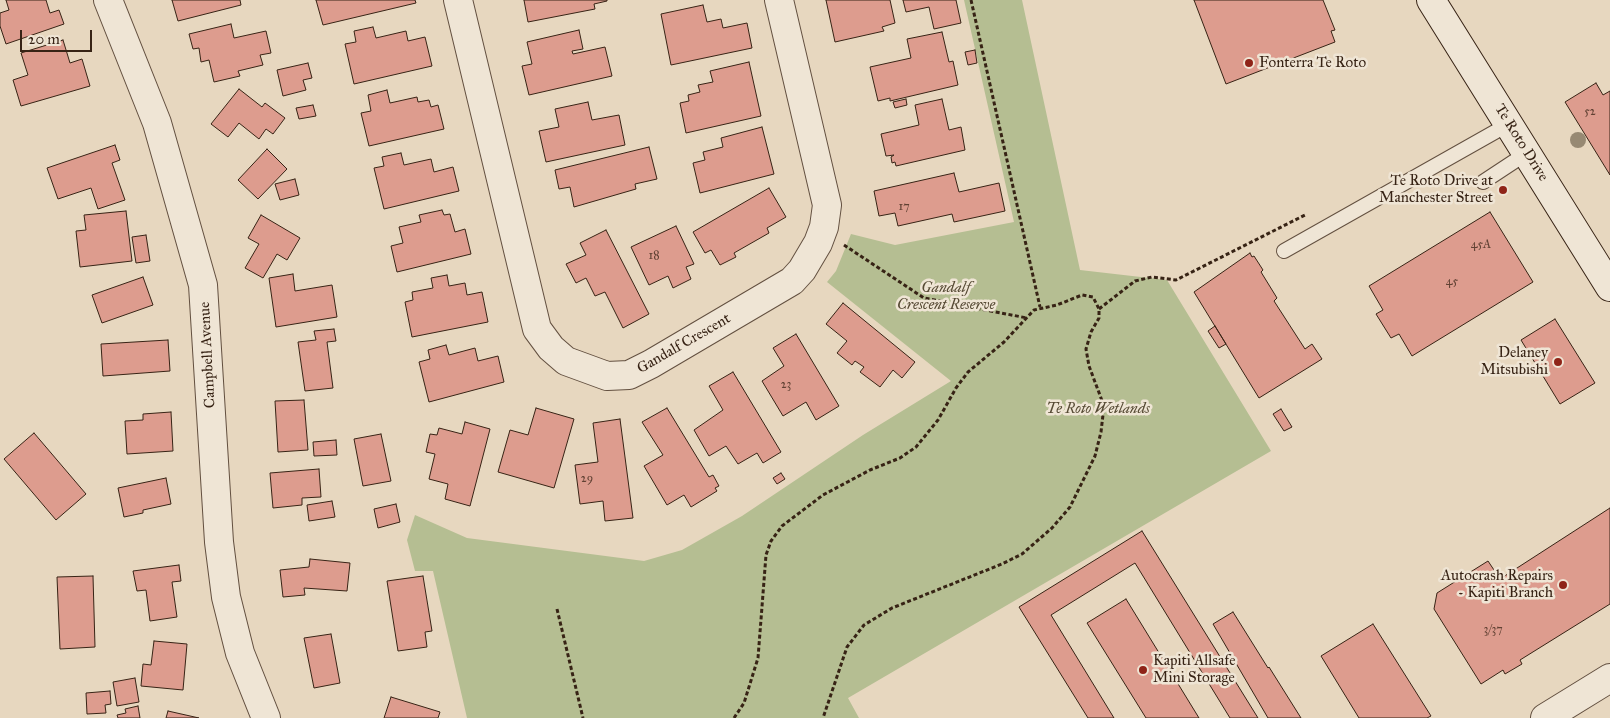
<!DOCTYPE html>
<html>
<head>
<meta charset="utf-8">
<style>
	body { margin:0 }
	#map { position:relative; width:1610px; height:718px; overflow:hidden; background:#e7d7bf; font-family:"IM FELL Great Primer",serif }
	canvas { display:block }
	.scale { position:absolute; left:20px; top:30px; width:72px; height:22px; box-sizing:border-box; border:2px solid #372315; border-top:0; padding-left:6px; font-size:15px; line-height:18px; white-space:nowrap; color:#372315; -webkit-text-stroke:4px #efe5d5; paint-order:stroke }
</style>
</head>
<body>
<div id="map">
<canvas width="1610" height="718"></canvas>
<div class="scale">20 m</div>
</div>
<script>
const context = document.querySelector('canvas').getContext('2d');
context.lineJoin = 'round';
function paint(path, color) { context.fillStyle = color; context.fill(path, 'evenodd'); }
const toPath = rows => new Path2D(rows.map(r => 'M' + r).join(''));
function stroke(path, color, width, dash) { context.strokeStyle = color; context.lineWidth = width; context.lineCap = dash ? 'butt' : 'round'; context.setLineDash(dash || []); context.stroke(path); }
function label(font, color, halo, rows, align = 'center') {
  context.font = font + ' "IM FELL Great Primer",serif'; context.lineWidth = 5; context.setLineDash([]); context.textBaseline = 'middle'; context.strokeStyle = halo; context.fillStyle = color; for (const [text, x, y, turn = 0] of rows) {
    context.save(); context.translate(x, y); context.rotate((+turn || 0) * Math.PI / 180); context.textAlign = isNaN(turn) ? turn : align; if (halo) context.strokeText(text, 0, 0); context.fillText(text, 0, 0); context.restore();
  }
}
const green = toPath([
	[964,0,1022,0,1080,270,1167,280,1271,451,848,698,859,718,467,718,433,571,415,571,407,540,415,515,467,538,644,561,682,550,742,516,863,435,951,381,827,282,836,271,851,234,895,245,1014,222]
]);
const building = toPath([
	[6,0,46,0,50,13,59,10,64,24,6,44,0,26,0,13,9,10,6,0],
	[172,0,240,0,241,5,178,21,172,0],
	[316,0,415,0,416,3,323,25,316,0],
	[524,0,607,0,607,1,594,4,595,9,528,22,524,0],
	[826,0,890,0,895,23,882,27,884,31,835,42,826,0],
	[903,0,956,0,961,23,934,29,929,7,906,12,903,0],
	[1194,0,1323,0,1335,30,1331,31,1335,42,1226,84,1194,0],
	[703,5,707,22,721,19,723,28,747,23,752,48,671,65,661,14,703,5],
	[231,24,234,38,266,31,271,53,260,55,263,65,238,71,240,76,214,82,209,60,201,62,199,48,193,49,189,34,231,24],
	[373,27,376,38,406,31,408,41,425,37,432,66,354,84,345,44,356,42,354,31,373,27],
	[579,30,583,49,572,51,573,54,605,47,612,76,529,95,522,66,532,64,527,42,579,30],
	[942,32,949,62,953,61,958,85,890,101,890,98,878,101,870,67,911,58,907,39,942,32],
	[63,40,70,63,82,59,90,86,21,106,13,80,28,75,21,53,63,40],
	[975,50,977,63,968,65,965,52,975,50],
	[749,62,761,116,686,133,680,103,689,101,688,95,700,92,698,85,713,82,710,71,749,62],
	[308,63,312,78,303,80,306,90,283,96,277,70,308,63],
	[1596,83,1603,95,1610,91,1610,175,1565,102,1596,83],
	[239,89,262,107,265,103,285,118,273,134,266,129,259,139,239,123,228,137,211,124,239,89],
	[387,90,390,103,417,97,418,102,429,100,431,107,438,105,444,129,369,146,361,113,371,111,368,95,387,90],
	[906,99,907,105,895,108,893,102,906,99],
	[942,99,949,130,961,127,965,150,896,166,895,162,892,163,891,157,894,155,886,156,881,134,919,125,915,105,942,99],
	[588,102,592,120,619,115,625,145,546,162,539,131,559,127,555,109,588,102],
	[313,105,316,116,299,119,296,108,313,105],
	[762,127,774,174,700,193,693,163,705,160,703,152,723,147,721,138,762,127],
	[115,145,120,160,112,163,125,200,98,209,91,188,58,199,47,168,115,145],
	[649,147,657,179,635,184,636,189,574,207,570,187,559,189,555,170,649,147],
	[267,149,287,169,258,199,238,180,267,149],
	[401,153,404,165,431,159,434,172,453,167,459,191,384,209,374,168,384,166,382,157,401,153],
	[954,173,959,192,999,183,1005,211,954,222,952,214,898,226,895,213,879,216,874,191,954,173],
	[295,179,299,195,280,200,275,184,295,179],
	[769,188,786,217,767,228,769,233,734,253,736,257,720,265,711,250,705,253,693,232,769,188],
	[442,210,444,215,450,214,455,232,465,229,471,254,397,272,391,246,403,243,399,227,421,222,419,215,442,210],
	[126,211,132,261,80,267,76,231,86,230,84,215,126,211],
	[1490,212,1533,282,1412,356,1399,334,1391,338,1376,314,1383,310,1369,286,1490,212],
	[261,215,300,238,287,260,277,254,263,278,245,268,259,244,248,238,261,215],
	[676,226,694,264,686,267,691,279,673,288,668,276,649,285,631,247,676,226],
	[606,230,649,314,623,328,605,292,595,296,586,278,576,283,566,264,586,255,580,243,606,230],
	[146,235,150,261,136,263,132,237,146,235],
	[1250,253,1252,257,1254,256,1263,270,1261,272,1277,298,1274,301,1305,349,1312,344,1322,359,1259,398,1194,292,1250,253],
	[293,274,295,291,332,285,337,317,276,327,269,278,293,274],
	[447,275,449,286,465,283,467,295,482,292,488,322,412,337,405,302,413,300,412,292,433,288,431,278,447,275],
	[143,277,153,305,102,323,92,295,143,277],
	[843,303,915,362,902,378,893,370,880,387,860,372,864,367,855,361,852,365,837,353,847,341,826,324,843,303],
	[1555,319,1595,383,1560,404,1521,340,1555,319],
	[1215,326,1226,344,1219,348,1208,331,1215,326],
	[334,329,336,341,327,342,333,388,305,391,298,342,316,340,314,331,334,329],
	[796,334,839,406,816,420,806,402,783,416,762,381,784,366,773,348,796,334],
	[168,340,170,371,103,376,101,344,168,340],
	[446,345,449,355,475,348,478,361,498,356,504,382,429,402,419,362,430,359,428,350,446,345],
	[733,372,781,452,763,463,757,453,738,464,726,446,709,456,694,430,723,410,709,386,733,372],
	[304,400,308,450,278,452,275,401,304,400],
	[536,408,574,419,554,488,498,472,510,430,528,435,536,408],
	[667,408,709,477,713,475,719,486,715,488,717,491,691,507,684,495,667,505,644,466,663,455,642,422,667,408],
	[1281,409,1292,427,1284,431,1273,414,1281,409],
	[171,412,173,451,127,454,125,421,143,420,143,414,171,412],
	[620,419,633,518,605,521,603,501,580,504,575,465,598,462,593,423,620,419],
	[465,422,490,429,470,506,445,499,448,484,429,479,435,454,426,452,430,434,437,435,439,428,462,434,465,422],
	[34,433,86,494,56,520,4,459,34,433],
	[381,434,391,481,363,486,354,439,381,434],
	[336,440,337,455,314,456,313,442,336,440],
	[319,469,321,497,302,498,302,505,273,508,270,473,319,469],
	[781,473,785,479,777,484,773,478,781,473],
	[166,478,171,504,143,510,143,513,124,517,118,488,166,478],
	[332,501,335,517,309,521,307,505,332,501],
	[396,504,400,522,378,528,374,509,396,504],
	[1610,508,1610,604,1520,660,1522,664,1505,674,1503,670,1481,684,1434,609,1437,593,1488,561,1500,579,1610,508],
	[1142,531,1258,718,1230,718,1135,563,1051,615,1114,718,1088,718,1019,607,1142,531],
	[310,559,350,563,347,591,304,588,305,595,283,597,280,570,309,567,310,559],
	[179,565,181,581,172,582,177,617,150,621,146,590,137,591,133,571,179,565],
	[93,576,95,647,60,649,57,577,93,576],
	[423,576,432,631,425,632,427,647,398,651,387,581,423,576],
	[1126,599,1199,718,1146,718,1087,623,1126,599],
	[1233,612,1268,668,1269,667,1301,718,1268,718,1213,624,1233,612],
	[1373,624,1431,716,1427,718,1359,718,1321,656,1373,624],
	[331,634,340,683,314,688,304,638,331,634],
	[154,641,187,644,183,690,141,686,143,664,151,665,154,641],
	[135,678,139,702,117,706,113,682,135,678],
	[110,691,111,704,105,705,106,713,87,714,86,693,110,691],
	[391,697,440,712,438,718,384,718,391,697],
	[138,706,140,718,118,718,117,715,126,713,125,709,138,706],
	[168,711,199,718,166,718,168,711]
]);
const path = toPath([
	[971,0,1040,307],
	[844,245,924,298,1027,318],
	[1099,309,1135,281,1152,277,1176,280,1307,214],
	[557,609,583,718],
	[734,718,744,703,758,658,766,555,771,541,782,526,823,495,870,470,900,458,916,447,938,420,956,388,968,372,1004,342,1034,310,1057,305,1082,295,1093,297,1099,309,1099,318,1091,332,1086,349,1089,366,1104,406,1101,432,1095,456,1070,507,1052,528,1022,554,1002,564,892,608,864,625,847,647,823,718]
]);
const lane = toPath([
	[1483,182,1527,153],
	[1284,251,1509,124]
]);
const street = toPath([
	[108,0,157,123,203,285,219,542,226,597,240,653,266,718],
	[458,0,537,329,551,348,566,361,607,376,629,375,651,364,792,281,802,270,818,243,824,227,827,205,779,0],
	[1545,718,1610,678]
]);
const secondary = toPath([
	[1431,0,1610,287]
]);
const trees = [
	[1578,140]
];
const markers = [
	[1249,63,5,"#8f2418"],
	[1503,190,5,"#8f2418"],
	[1558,362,5,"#8f2418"],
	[1563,585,5,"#8f2418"],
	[1143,670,5,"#8f2418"]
];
const numberNames = [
	["52",1590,112],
	["17",904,207],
	["45A",1481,245],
	["18",654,256],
	["45",1452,282],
	["23",786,385],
	["29",587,479],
	["3/37",1493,630]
];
const poiNames = [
	["Fonterra Te Roto",1259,63,"left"],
	["Te Roto Drive at",1493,181],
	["Manchester Street",1493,198],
	["Delaney",1548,353],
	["Mitsubishi",1548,370],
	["Autocrash Repairs",1553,576],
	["- Kapiti Branch",1553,593],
	["Kapiti Allsafe",1153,661,"left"],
	["Mini Storage",1153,678,"left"]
];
const streetNames = [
	["Te Roto Drive",1521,143,58],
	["Gandalf Crescent",684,344,-30],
	["Campbell Avenue",208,355,-93]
];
const parkNames = [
	["Gandalf",946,288],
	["Crescent Reserve",946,305],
	["Te Roto Wetlands",1098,409]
];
paint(green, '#b5be92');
paint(building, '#dd9c8e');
stroke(building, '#372315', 1);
stroke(lane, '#635040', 16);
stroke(street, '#635040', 30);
stroke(secondary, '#372315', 30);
stroke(path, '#372315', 3, [4, 2.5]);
stroke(lane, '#efe5d5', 14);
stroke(street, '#efe5d5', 28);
stroke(secondary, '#efe5d5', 28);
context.fillStyle = '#978973';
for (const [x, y] of trees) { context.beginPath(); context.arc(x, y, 8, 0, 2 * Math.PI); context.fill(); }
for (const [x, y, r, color] of markers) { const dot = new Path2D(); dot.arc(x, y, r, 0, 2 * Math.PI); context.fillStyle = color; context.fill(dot); stroke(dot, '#efe5d5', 2); }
label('12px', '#604133', null, numberNames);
label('15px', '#372315', '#efe5d5', poiNames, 'right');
label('15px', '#372315', '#efe5d5', streetNames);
label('italic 15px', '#564a34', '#efe5d5', parkNames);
</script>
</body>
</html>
